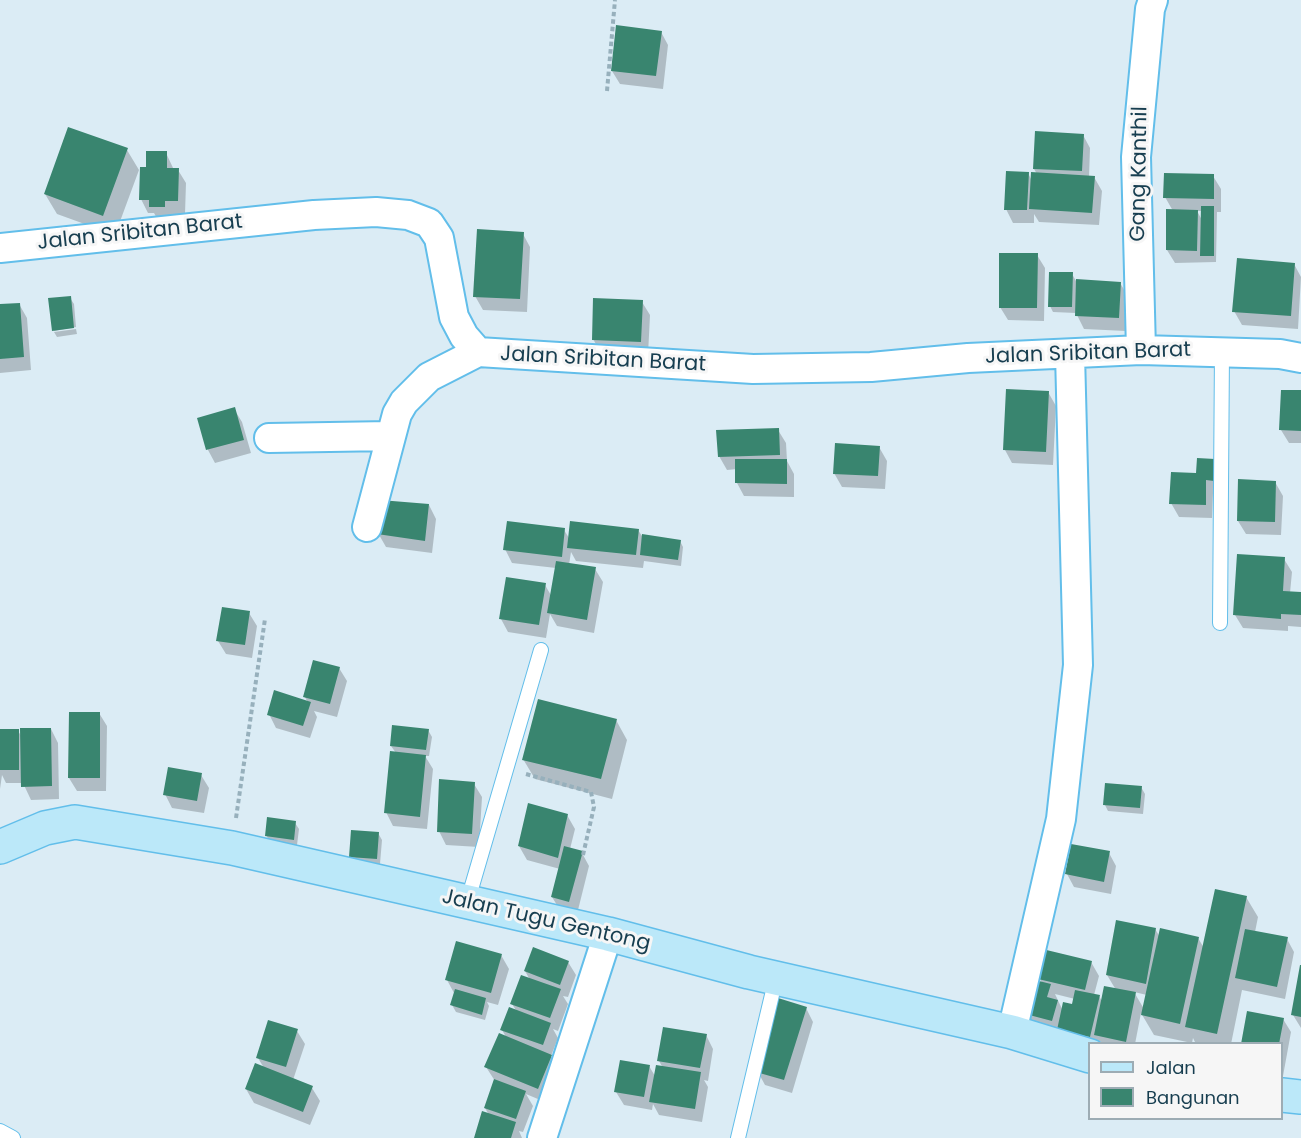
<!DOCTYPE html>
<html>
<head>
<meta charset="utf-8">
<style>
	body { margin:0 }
	#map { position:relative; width:1301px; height:1138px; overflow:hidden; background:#dbecf5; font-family:Poppins,sans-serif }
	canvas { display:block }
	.legend { position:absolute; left:1088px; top:1042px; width:195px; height:78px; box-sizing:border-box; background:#f6f6f6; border:2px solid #9dacb4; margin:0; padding:8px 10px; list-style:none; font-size:18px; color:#173e50 }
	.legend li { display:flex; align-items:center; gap:12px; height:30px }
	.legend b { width:30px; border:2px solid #9dacb4 }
</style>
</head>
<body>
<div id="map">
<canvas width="1301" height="1138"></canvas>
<ul class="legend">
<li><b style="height:8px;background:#bbe8f9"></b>Jalan</li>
<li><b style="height:16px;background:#39856f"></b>Bangunan</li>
</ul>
</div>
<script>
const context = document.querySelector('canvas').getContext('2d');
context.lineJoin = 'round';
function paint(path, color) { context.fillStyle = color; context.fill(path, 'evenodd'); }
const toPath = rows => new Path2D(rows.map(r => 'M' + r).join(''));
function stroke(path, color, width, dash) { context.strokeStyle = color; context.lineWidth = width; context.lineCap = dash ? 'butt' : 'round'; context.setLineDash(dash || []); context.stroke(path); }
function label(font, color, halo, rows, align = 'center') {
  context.font = font + ' Poppins,sans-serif'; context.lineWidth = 6; context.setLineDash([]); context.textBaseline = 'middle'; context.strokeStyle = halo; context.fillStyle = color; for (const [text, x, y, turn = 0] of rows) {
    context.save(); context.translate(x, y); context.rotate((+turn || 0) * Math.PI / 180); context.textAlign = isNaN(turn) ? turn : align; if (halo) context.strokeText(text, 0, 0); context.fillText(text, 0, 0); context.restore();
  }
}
const shadow = toPath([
	[661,32,668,45,663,89,620,84,612,71],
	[1083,135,1090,148,1089,177,1094,177,1102,191,1099,225,1039,222,1034,214,1034,223,1013,223,1006,209,1028,173,1032,181,1037,174,1034,169],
	[127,150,139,170,115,235,57,214,45,194],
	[166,153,174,170,178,170,186,183,185,214,172,214,172,220,158,220,154,213,148,213,141,199,148,169],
	[1213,176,1221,189,1221,212,1217,212,1216,262,1175,263,1167,250,1173,211,1165,197],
	[1197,211,1202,211,1202,220],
	[523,234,530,247,527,312,483,310,475,296],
	[1037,255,1045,268,1044,321,1008,320,1000,307],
	[1294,264,1301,277,1298,329,1242,325,1234,311],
	[1072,274,1076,281,1120,283,1128,296,1126,331,1084,329,1076,313,1053,312,1050,306],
	[70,298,74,304,76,327,54,331,50,300],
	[642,302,650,315,648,355,601,353,593,339],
	[19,304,27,318,31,370,0,373,0,306],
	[76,329,77,334,57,337,54,332],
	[1048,392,1056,406,1053,465,1012,463,1005,450],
	[1301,392,1301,443,1289,443,1281,430],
	[234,409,242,422,251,453,215,463,208,450,199,419],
	[778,430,786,443,787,461,794,474,794,497,744,496,737,483,737,469,727,470,719,456],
	[879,447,887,461,885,489,842,487,834,473],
	[1214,460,1221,494,1213,493,1212,518,1179,517,1171,503],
	[1275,482,1283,496,1281,535,1246,534,1238,521],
	[429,505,436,519,432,553,386,547,378,533],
	[564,530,569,538,638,530,642,536,680,541,683,547,681,566,644,561,643,568,576,561,571,552,569,565,595,569,603,582,594,633,557,626,550,614,546,638,508,632,501,619,545,585,552,597,556,568,512,563,505,549],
	[1284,559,1292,572,1290,593,1301,593,1301,627,1288,626,1288,631,1243,628,1235,615],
	[249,613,257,626,252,658,226,654,218,641],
	[339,668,347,681,337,717,314,711,317,717,310,738,276,728,269,714,308,703,305,697],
	[99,713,107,726,106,791,77,791,69,778],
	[616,720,627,740,612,799,535,779,523,759],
	[51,729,58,743,59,799,31,800,23,783,6,783,2,775,0,789,0,730,18,731,22,737],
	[428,730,432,737,429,756,425,756,433,769,427,829,393,826,386,812,396,753,391,746],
	[201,775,209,788,204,813,172,808,165,794],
	[474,784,482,797,479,847,446,845,439,831],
	[1141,787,1145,794,1143,814,1108,811,1105,805],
	[567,815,575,829,570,849,582,853,589,866,577,914,560,910,552,897,560,869,527,860,519,846],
	[295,823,299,829,297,845,270,842,266,835],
	[378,833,382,840,380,864,354,863,350,856],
	[1109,853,1116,866,1111,894,1074,887,1067,874],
	[1246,897,1258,917,1255,932,1287,939,1294,952,1285,999,1242,990,1231,1044,1196,1044,1193,1038,1192,1043,1154,1035,1141,1013,1135,1044,1101,1044,1100,1041,1099,1044,1027,1025,1019,1012,1042,983,1040,979,1091,962,1099,976,1094,995,1099,996,1103,1003,1116,990,1107,975,1155,929,1160,937,1198,938,1204,948],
	[1134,992,1147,995,1144,1009],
	[1055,994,1075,999,1073,1006,1063,1011],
	[501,955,509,969,498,1005,487,1002,489,1006,485,1020,456,1012,452,1005,454,993,447,980],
	[568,962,576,975,568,997,563,996,568,1004,558,1031,553,1029,558,1038,551,1056,559,1069,545,1102,526,1094,533,1106,523,1132,519,1131,522,1138,475,1138,489,1115,485,1108,495,1081,486,1067,506,1037,502,1030,517,1012,512,1004,530,980,525,971],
	[1301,967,1301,1028,1293,1015],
	[806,1008,813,1022,792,1093,765,1085,758,1072],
	[1283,1019,1291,1032,1283,1076,1282,1044,1243,1044],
	[297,1031,305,1044,293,1080,312,1088,320,1101,310,1125,254,1103,246,1089,264,1068,258,1058],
	[706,1035,713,1049,708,1081,704,1080,708,1087,702,1122,659,1115,653,1104,652,1110,624,1105,616,1092,649,1066,655,1076,663,1068,659,1061]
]);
const building = toPath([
	[616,25,662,31,656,76,611,71],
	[68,127,128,148,103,216,44,194],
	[1035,131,1084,134,1082,171,1033,169],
	[146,151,167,151,167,168,179,168,178,201,165,201,165,207,149,207,149,200,139,200,140,167,146,167],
	[1006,171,1029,172,1027,210,1004,210],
	[1031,172,1095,176,1092,213,1029,209],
	[1164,173,1214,174,1214,199,1163,198],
	[1201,206,1214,206,1214,256,1200,256],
	[1166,209,1198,210,1197,251,1166,250],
	[477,229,524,232,520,299,473,297],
	[999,253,1038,253,1037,308,999,308],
	[1237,258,1295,263,1291,316,1232,312],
	[1049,272,1073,272,1072,307,1048,307],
	[1076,279,1121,282,1119,318,1075,316],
	[71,296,74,328,52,331,48,298],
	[593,298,643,300,641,342,592,340],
	[20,303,24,357,0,359,0,304],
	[1006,389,1049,391,1046,452,1003,450],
	[1281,390,1301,390,1301,431,1279,430],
	[235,407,244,440,206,450,197,418],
	[779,428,780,455,718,457,716,430],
	[835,443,880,446,878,476,833,474],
	[1197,458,1215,459,1214,481,1206,480,1206,505,1169,504,1171,472,1196,473],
	[735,459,787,459,787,484,735,483],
	[1238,479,1276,481,1275,522,1237,521],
	[380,500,429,504,425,541,377,534],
	[507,521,565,528,562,557,503,550],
	[570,521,639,529,636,555,567,548],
	[642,534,681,540,678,560,640,555],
	[1237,554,1285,557,1283,591,1301,592,1301,615,1281,614,1281,619,1233,615],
	[556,561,596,567,587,620,547,613],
	[506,577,546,583,539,625,499,619],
	[222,607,250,611,245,645,216,641],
	[313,660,340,667,330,704,303,697],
	[274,690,311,702,303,726,267,715],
	[538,699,617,719,601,779,522,760],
	[69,712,100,712,100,778,68,778],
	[392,725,429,729,426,750,390,746],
	[20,728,51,728,52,786,21,787],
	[0,729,19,729,19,770,0,770],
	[390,751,426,755,420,817,384,813],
	[168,767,202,773,197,801,163,795],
	[439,779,475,782,472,834,437,832],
	[1105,783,1142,786,1140,808,1103,805],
	[528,803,568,814,558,858,518,846],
	[267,817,296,821,294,840,265,836],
	[351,830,379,832,377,859,349,857],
	[1071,844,1110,851,1104,882,1065,874],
	[564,846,583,851,569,902,551,897],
	[1215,889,1247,896,1217,1034,1185,1027],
	[1116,920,1156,928,1146,984,1106,975],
	[1160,928,1199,937,1180,1024,1141,1015],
	[1245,929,1288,937,1277,987,1235,978],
	[456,941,502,954,491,993,445,980],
	[533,947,569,961,560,985,524,971],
	[1034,947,1092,961,1085,990,1038,979],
	[1300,965,1301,965,1301,1017,1291,1015],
	[521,975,561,989,550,1018,510,1004],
	[1027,978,1051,984,1047,997,1058,1000,1052,1021,1018,1012],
	[1104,986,1136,992,1126,1042,1094,1035],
	[455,989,486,998,482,1015,450,1005],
	[1075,990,1100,995,1090,1037,1057,1030,1063,1002,1072,1004],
	[778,998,807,1007,784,1080,756,1072],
	[509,1007,551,1023,543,1045,500,1030],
	[1247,1011,1284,1018,1279,1044,1241,1044],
	[268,1020,298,1029,286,1067,256,1058],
	[663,1027,707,1034,700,1068,657,1061],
	[499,1033,552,1055,538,1089,484,1067],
	[620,1060,650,1065,644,1097,614,1092],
	[255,1063,313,1086,303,1112,245,1089],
	[656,1065,701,1072,695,1109,649,1102],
	[494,1079,526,1091,516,1119,484,1108],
	[482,1111,516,1122,511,1138,474,1138]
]);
const path = toPath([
	[607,91,615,0],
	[526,774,591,792,594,807,583,855],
	[236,818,265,619]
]);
const service = toPath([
	[1220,623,1222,351],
	[467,903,541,650],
	[0,1131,13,1138],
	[738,1138,776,978]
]);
const minor = toPath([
	[0,248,314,215,376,212,408,215,429,223,439,238,454,317,464,336,478,352,753,369,871,367,968,358,1141,350,1280,354,1301,358],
	[1141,350,1136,157,1150,9,1153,0],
	[269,438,390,436],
	[367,527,397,414,404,402,429,377,478,352],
	[1012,1032,1061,819,1078,665,1070,354],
	[542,1138,608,934]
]);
const secondary = toPath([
	[0,847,45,828,75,822,232,848,608,934,749,972,1012,1032,1090,1056],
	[1282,1095,1301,1097]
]);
const streetNames = [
	["Gang Kanthil",1140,174,-89],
	["Jalan Sribitan Barat",140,233,-6],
	["Jalan Sribitan Barat",1088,354,-2],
	["Jalan Sribitan Barat",603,360,3],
	["Jalan Tugu Gentong",546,921,13]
];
paint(shadow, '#0003');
paint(building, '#39856f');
stroke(service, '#62beea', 16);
stroke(minor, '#62beea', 32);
stroke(secondary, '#62beea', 36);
stroke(path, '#97b0bc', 4, [4.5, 3]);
stroke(service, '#fff', 14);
stroke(minor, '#fff', 28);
stroke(secondary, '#bbe8f9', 33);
label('21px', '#173e50', '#f6f6f6', streetNames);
</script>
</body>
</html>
